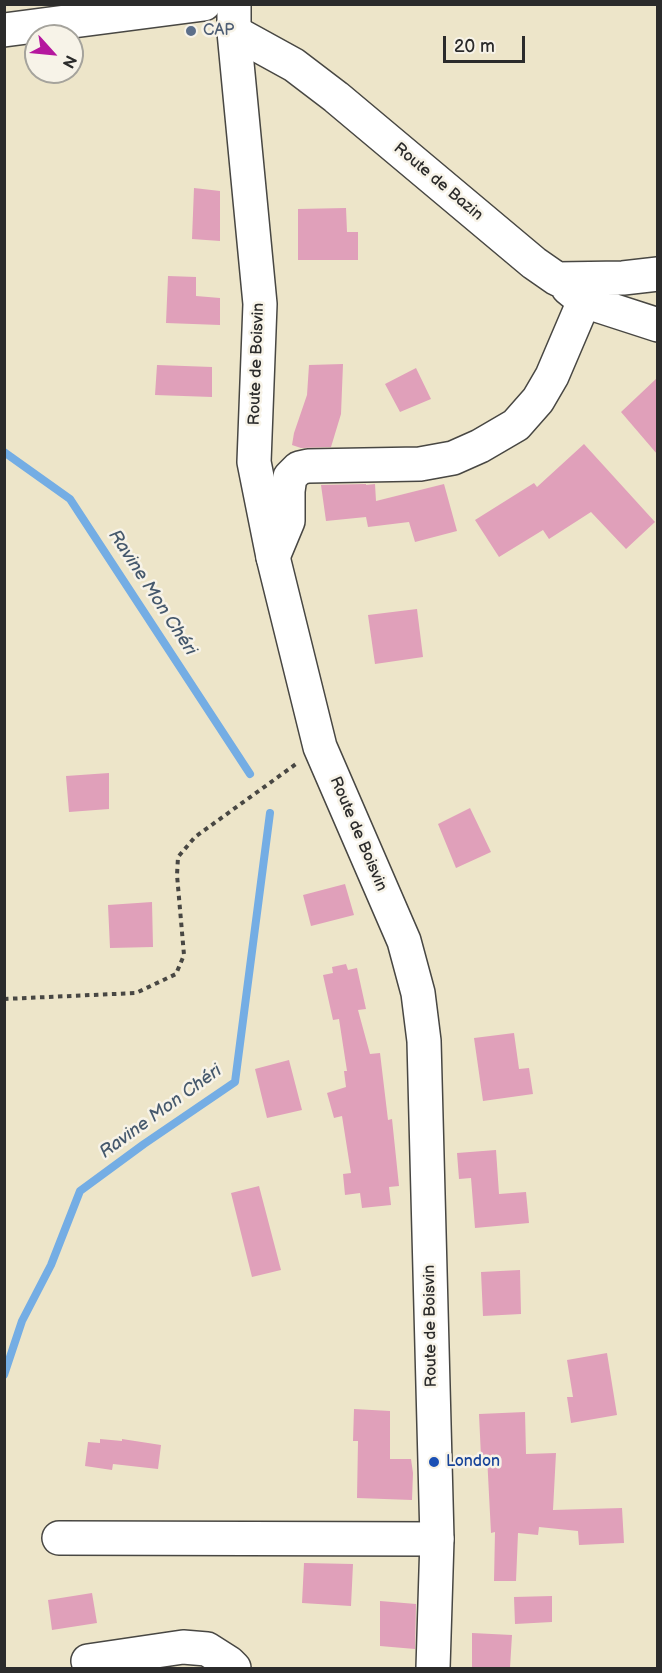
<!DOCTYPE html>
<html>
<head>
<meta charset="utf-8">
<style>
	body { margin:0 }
	#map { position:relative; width:662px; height:1673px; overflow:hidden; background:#ede5c9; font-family:"Balsamiq Sans",sans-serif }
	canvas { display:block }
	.frame { position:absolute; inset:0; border:6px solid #2b2b2b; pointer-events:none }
	.north { position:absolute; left:24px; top:24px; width:60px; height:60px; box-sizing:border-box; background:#f7f3e8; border:2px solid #a5a39c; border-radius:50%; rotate:117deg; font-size:16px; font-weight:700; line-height:24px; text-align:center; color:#2b2b2b }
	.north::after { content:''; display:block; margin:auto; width:21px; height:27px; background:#b5179e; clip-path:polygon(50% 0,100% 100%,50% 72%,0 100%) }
	.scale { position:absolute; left:443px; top:36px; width:82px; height:27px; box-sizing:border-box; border:3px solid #2b2b2b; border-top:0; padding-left:8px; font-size:18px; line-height:21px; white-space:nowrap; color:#2b2b2b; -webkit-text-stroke:4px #f7f3e8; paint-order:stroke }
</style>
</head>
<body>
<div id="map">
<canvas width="662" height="1673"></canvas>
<div class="frame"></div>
<div class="north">N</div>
<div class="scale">20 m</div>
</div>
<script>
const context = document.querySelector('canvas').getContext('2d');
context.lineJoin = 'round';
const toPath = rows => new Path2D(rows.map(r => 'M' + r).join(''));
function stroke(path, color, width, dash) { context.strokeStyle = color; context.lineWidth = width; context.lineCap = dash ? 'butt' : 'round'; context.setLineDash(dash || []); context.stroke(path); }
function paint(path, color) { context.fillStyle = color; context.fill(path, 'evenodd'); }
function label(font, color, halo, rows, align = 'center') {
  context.font = font + ' "Balsamiq Sans",sans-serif'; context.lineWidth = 5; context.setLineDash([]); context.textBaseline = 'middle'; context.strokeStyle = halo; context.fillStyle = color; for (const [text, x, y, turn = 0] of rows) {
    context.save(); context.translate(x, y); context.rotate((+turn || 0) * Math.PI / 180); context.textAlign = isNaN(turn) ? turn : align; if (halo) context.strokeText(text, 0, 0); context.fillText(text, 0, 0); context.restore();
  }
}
const stream = toPath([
	[4,452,70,499,250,774],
	[4,1375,22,1321,51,1265,80,1191,144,1144,235,1082,270,813]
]);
const building = toPath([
	[194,188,220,191,220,241,192,239],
	[346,208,347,232,358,232,358,260,298,260,298,209],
	[168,276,196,277,196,296,220,298,220,325,166,323],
	[343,364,341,414,331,447,301,448,292,445,294,433,307,395,309,365],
	[157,365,212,367,212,397,155,395],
	[416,368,431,399,400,412,385,384],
	[657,378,657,454,621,412],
	[584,444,655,522,626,549,591,512,549,539,543,530,499,557,475,520,534,483,537,487],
	[366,484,366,485,375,484,376,501,444,484,457,531,415,542,409,522,368,527,366,517,326,521,321,485],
	[417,609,423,657,375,664,368,615],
	[109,773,109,809,69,812,66,776],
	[470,808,491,852,456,868,438,824],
	[345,884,354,915,311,926,303,895],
	[152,902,153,947,110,948,108,905],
	[346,964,348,970,357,968,366,1009,358,1010,370,1054,380,1053,388,1120,392,1119,399,1186,389,1187,391,1205,362,1208,360,1193,345,1195,343,1174,351,1173,342,1116,334,1118,327,1093,346,1087,344,1071,347,1071,339,1019,333,1020,323,975,333,973,332,967],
	[514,1033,519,1069,529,1068,533,1094,483,1101,474,1038],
	[289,1060,302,1110,267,1118,255,1069],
	[496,1150,499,1194,526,1192,529,1223,475,1228,471,1178,459,1179,457,1153],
	[259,1186,281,1270,252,1277,231,1193],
	[520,1270,521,1314,483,1316,481,1272],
	[607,1353,617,1415,571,1423,567,1397,573,1397,567,1360],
	[354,1409,390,1411,390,1459,411,1459,413,1473,412,1500,357,1498,358,1441,353,1441],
	[525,1412,526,1454,556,1453,553,1510,622,1508,624,1543,579,1545,578,1531,539,1527,538,1535,518,1533,516,1581,494,1581,495,1532,491,1533,487,1456,481,1457,479,1414],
	[100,1439,122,1441,122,1439,161,1445,158,1469,113,1464,112,1470,85,1466,88,1442,100,1443],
	[304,1563,353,1564,351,1606,302,1603],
	[92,1593,97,1623,52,1630,48,1600],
	[552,1596,552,1622,515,1624,514,1597],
	[380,1601,416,1604,415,1649,380,1646],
	[472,1633,512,1635,510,1668,472,1668]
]);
const path = toPath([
	[4,999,136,993,176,974,184,955,177,875,178,857,195,837,296,764]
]);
const minor = toPath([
	[4,30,204,4],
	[234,32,294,65,336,97,534,263,557,279,623,278,658,274],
	[568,288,584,301,658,325],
	[273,557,288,521,288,491,290,477,299,468,308,466,420,464,453,458,480,446,516,425,538,400,552,376,584,301],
	[59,1538,437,1539],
	[88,1661,183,1647,207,1649,229,1663,234,1668]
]);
const major = toPath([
	[234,4,234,32,260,304,254,462,273,557,320,747,404,941,418,993,424,1041,437,1539,433,1668]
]);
const markers = [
	[191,31,6,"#5c6f8a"],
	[434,1462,6,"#1a4fb4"]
];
const serviceNames = [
	["CAP",203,31]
];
const streetNames = [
	["Route de Bazin",438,182,40],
	["Route de Boisvin",257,364,-88],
	["Route de Boisvin",358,834,67],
	["Route de Boisvin",431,1326,-91]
];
const transitNames = [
	["London",446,1462]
];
const waterNames = [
	["Ravine Mon Chéri",152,593,57],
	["Ravine Mon Chéri",161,1112,-36]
];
stroke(stream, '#74ade4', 8);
paint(building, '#e0a0ba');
stroke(minor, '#484743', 36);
stroke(major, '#484743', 36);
stroke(path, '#484743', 4, [4.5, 4.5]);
stroke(minor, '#fff', 33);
stroke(major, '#fff', 33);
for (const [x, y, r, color] of markers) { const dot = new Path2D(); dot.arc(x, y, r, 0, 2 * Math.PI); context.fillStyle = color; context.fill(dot); stroke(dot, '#f7f3e8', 2); }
label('16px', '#4e5e75', '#f7f3e8', serviceNames, 'left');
label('16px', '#2b2b2b', '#f7f3e8', streetNames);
label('16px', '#164399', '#f7f3e8', transitNames, 'left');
label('italic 18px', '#45586c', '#f7f3e8', waterNames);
</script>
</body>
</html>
